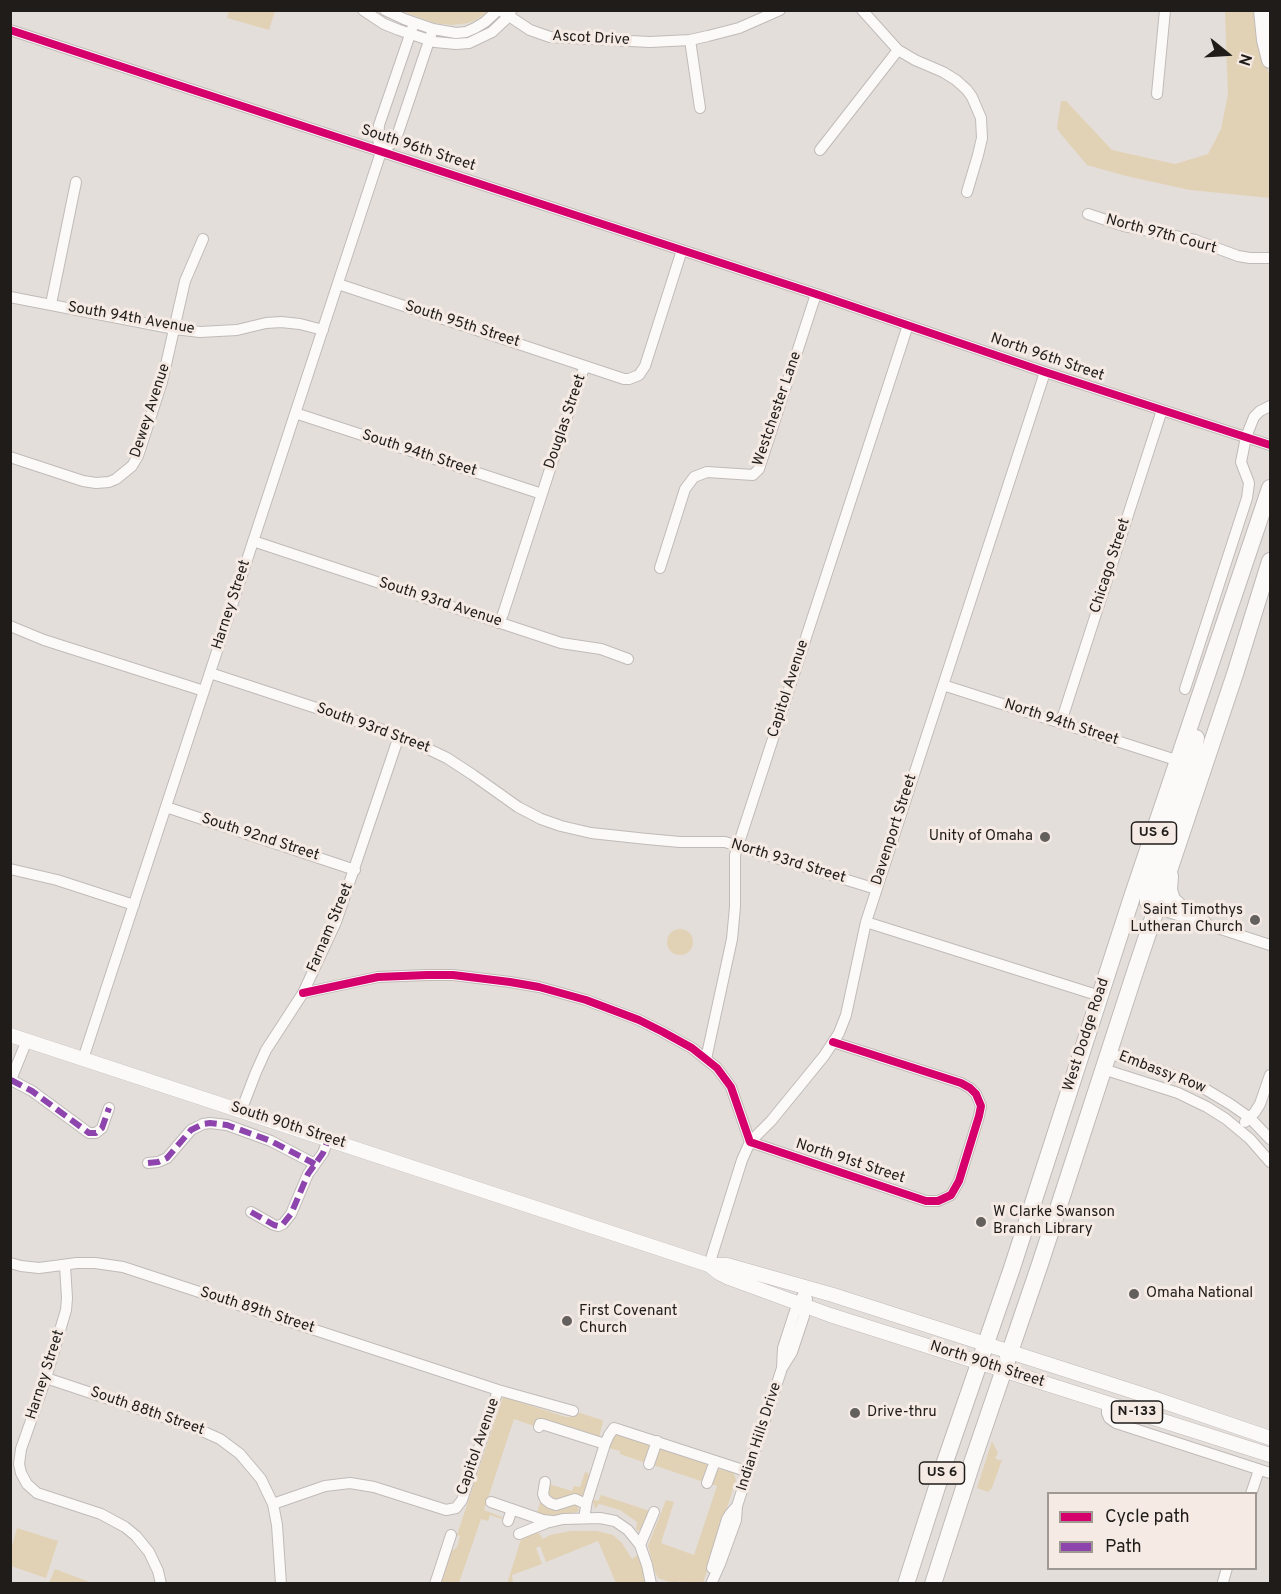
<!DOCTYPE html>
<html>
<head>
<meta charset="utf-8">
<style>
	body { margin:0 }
	#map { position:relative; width:1281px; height:1594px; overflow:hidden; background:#e4deda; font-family:Overpass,sans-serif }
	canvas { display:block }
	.frame { position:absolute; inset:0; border:12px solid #1f1c1a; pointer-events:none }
	.legend { position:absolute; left:1047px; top:1492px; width:210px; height:78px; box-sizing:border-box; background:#f5eae4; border:2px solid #9f9893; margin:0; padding:8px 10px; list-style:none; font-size:18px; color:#1f1c1a }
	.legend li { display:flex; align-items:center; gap:12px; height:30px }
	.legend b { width:30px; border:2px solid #9f9893 }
	.north { position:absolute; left:1197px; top:24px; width:60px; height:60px; -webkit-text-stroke:4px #f5eae4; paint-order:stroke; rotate:108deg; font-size:16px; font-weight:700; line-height:24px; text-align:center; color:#1f1c1a }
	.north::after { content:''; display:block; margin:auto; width:21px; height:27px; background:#1f1c1a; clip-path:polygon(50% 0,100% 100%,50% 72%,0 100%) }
</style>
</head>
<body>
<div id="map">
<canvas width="1281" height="1594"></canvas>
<div class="frame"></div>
<ul class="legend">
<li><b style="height:8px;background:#d6006c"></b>Cycle path</li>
<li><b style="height:8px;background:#8e44ad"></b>Path</li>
</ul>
<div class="north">N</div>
</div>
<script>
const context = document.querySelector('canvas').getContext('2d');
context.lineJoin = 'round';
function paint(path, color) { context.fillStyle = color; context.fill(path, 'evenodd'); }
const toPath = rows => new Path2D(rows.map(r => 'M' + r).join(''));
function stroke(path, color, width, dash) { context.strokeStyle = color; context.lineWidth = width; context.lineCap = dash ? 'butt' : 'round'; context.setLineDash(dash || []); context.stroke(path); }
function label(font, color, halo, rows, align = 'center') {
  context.font = font + ' Overpass,sans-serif'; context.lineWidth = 6; context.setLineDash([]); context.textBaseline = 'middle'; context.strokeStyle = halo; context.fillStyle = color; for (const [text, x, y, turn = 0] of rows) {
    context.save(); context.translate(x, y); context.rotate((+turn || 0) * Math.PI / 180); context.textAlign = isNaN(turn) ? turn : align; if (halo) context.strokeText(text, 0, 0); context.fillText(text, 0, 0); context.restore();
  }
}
const green = toPath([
	[229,11,229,10,275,11,269,30,227,18],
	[401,11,489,11,476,20,468,23,452,25,434,23],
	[1225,11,1254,11,1256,29,1265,64,1270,76,1270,198,1190,190,1126,176,1087,165,1060,133,1057,128,1061,101,1066,101,1112,150,1175,164,1208,154,1221,129,1228,94],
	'667 942a13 13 0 1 1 26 0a13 13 0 1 1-26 0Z',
	[504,1397,566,1417,572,1417,577,1412,602,1420,603,1421,599,1438,534,1426,514,1419,484,1510,502,1517,502,1519,490,1515,488,1521,481,1519,459,1583,441,1584,451,1552,457,1547,459,1540,460,1536,457,1535,502,1399],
	[616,1434,650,1445,646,1463,620,1454,620,1451,609,1448,613,1437],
	[992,1441,998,1453,995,1458,998,1460,1002,1460,992,1488,988,1492,977,1488],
	[661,1448,706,1463,708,1467,704,1482,653,1465,658,1450],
	[717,1469,730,1471,734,1474,736,1480,703,1583,682,1583,682,1582,679,1581,678,1583,672,1583,658,1578,655,1572,648,1546,666,1500,674,1502,661,1543,694,1555,717,1486,711,1484],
	[585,1472,588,1473,589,1477,582,1497,556,1500,551,1498,547,1493,549,1484,572,1491,574,1486,580,1487],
	[601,1495,650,1511,641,1531,636,1530,637,1522,620,1510,599,1504,595,1509,592,1499,598,1501],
	[541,1500,576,1505,579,1510,577,1512,551,1517,537,1512],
	[17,1528,58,1541,46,1578,11,1566,11,1549],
	[571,1531,597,1531,613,1535,622,1543,632,1559,639,1554,647,1583,616,1583,598,1541,546,1562,540,1546,536,1548,542,1564,512,1575,513,1583,507,1584,521,1539,538,1532,543,1539,550,1535],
	[55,1569,92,1583,49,1583]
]);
const minor = toPath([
	[363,10,384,24,399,30,435,42,456,44,469,43,492,32,508,17,511,11],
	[385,10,404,19,433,29,456,33,466,32,475,28,485,22,498,10],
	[500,10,530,30,550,37,650,42,690,40,708,36,739,28,780,10],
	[862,10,898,50,915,60,943,72,956,80,967,90,972,97,981,118,982,138,978,155,967,192],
	[10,30,816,294,1045,372,1270,445],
	[690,40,700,108],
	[1157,94,1165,10],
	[820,150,898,50],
	[381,152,378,139,379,125,414,23],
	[381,152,392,143,398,133,433,29],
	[1088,214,1124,226,1195,240,1238,256,1250,258,1270,258],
	[338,284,624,379,629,379,639,375,645,366,682,250],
	[10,297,175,329,200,332,237,330,266,323,281,322,300,324,323,330],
	[51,304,76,182],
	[295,413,542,494],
	[10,457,83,481,96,483,109,482,116,479,132,466,138,456,162,382,185,281,203,239],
	[253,541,561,643,601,649,628,659],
	[660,568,685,489,694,477,707,472,753,475,759,469,816,294],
	[499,623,503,614,577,386,585,366],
	[10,626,44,640,204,691],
	[210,673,386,731,422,746,447,758,473,775,518,807,541,819,561,826,591,833,647,839,680,842,725,842,876,889],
	[943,685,1179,761],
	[1185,689,1247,498,1249,483,1241,462,1246,437,1254,417,1260,411,1270,406],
	[1061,722,1162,410],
	[166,807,355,870],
	[10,869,57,880,134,905],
	[1156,908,1270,945],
	[866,922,1100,996],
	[303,993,378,977,427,975,453,975,510,982,539,987,586,1000,639,1020,663,1032,692,1048,717,1068,731,1087,750,1142,926,1201,938,1201,951,1195,959,1181,979,1116,981,1106,976,1094,970,1088,961,1083,833,1042],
	[1109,1053,1172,1075,1200,1086,1230,1104,1250,1118,1270,1139],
	[83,1059,381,152],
	[706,1059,732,939,735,907,735,855,908,325],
	[1103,1069,1178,1093,1207,1107,1226,1119,1250,1139,1270,1162],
	[11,1080,32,1091,89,1133,96,1133,102,1128,109,1108],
	[10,1082,27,1040],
	[241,1111,256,1072,266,1050,303,993,336,922,399,736],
	[1245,1122,1255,1112,1260,1104,1270,1075],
	[148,1163,158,1162,167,1158,191,1130,203,1124,210,1123,227,1125,271,1141,315,1164],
	[251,1212,274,1225,278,1226,283,1224,291,1214,308,1174,323,1153,328,1140],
	[10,1263,21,1266,39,1268,77,1263,95,1263,123,1267,498,1390,573,1411],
	[709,1265,742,1160,750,1142,771,1121,824,1056,839,1033,846,1015,866,922,1045,372],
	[65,1266,67,1298,66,1310,46,1378,21,1449,19,1464,21,1473,27,1484,37,1493,101,1514,125,1527,136,1536,149,1552,158,1571,161,1584],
	[782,1368,792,1352,804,1316,807,1299],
	[46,1378,193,1427,220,1439,240,1454,261,1479,273,1504,277,1525,281,1584],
	[1107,1403,1107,1413,1109,1418,1116,1423,1270,1473],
	[539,1427,540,1424,542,1424,605,1444],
	[649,1464,657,1441],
	[545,1482,543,1494,545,1499,550,1503,556,1505,575,1499,586,1504],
	[707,1483,715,1461],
	[1251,1494,1259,1470],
	[491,1502,543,1520,552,1521],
	[273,1504,325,1486,350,1483,374,1487,446,1510,456,1508,462,1500,498,1390],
	[584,1518,587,1501,605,1444,609,1435,614,1428,749,1472],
	[508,1521,512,1509],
	[519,1534,546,1523,563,1519,600,1518,615,1521,628,1530,640,1545,647,1565,651,1584],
	[640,1545,654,1512],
	[712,1568,727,1519,730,1514,737,1506],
	[1223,1582,1227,1568],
	[435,1584,451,1535],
	[711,1584,720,1564,736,1520,737,1506,782,1368,783,1348,795,1311,807,1287]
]);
const major = toPath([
	[10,1035,709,1265,719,1273,729,1278,830,1315,1270,1455],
	[709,1265,727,1265,833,1295,1141,1394,1270,1438]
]);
const highway = toPath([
	[1262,10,1265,40,1270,60],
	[1170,876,1169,890,1172,900,1184,911,1202,922],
	[1156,908,1148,902,1148,892,1191,761,1196,738],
	[906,1584,945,1462,1012,1268,1132,897,1270,488],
	[933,1584,972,1463,1040,1264,1135,972,1235,674,1270,561]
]);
const quiet = toPath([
	[11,1080,32,1091,89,1133,96,1133,102,1128,109,1108],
	[1269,1137,1270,1137],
	[148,1163,158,1162,167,1158,191,1130,203,1124,210,1123,227,1125,271,1141,315,1164],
	[251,1212,274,1225,278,1226,283,1224,291,1214,308,1174,323,1153,328,1140]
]);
const cycleway = toPath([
	[10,30,816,294,1045,372,1270,445],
	[303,993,378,977,427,975,453,975,510,982,539,987,586,1000,639,1020,663,1032,692,1048,717,1068,731,1087,750,1142,926,1201,938,1201,951,1195,959,1181,979,1116,981,1106,976,1094,970,1088,961,1083,833,1042]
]);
const markers = [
	[1045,837,6,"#64605d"],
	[1255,920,6,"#64605d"],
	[981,1222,6,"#64605d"],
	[1134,1294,6,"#64605d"],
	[567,1321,6,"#64605d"],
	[855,1413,6,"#64605d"]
];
const shields = [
	[1154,833,45],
	[1137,1412,51],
	[942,1473,45]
];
const shieldNames = [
	["US 6",1154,833],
	["N-133",1137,1412],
	["US 6",942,1473]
];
const streetNames = [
	["Ascot Drive",591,39,3],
	["South 96th Street",418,149,18],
	["North 97th Court",1161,235,15],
	["South 94th Avenue",131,319,10],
	["South 95th Street",462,325,18],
	["North 96th Street",1047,358,19],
	["Westchester Lane",778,409,-71],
	["Dewey Avenue",151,411,-72],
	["Douglas Street",566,422,-71],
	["South 94th Street",419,454,18],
	["Chicago Street",1111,566,-72],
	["South 93rd Avenue",440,603,18],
	["Harney Street",232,605,-72],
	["Capitol Avenue",789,689,-72],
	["North 94th Street",1061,723,18],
	["South 93rd Street",373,729,20],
	["Davenport Street",895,830,-72],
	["South 92nd Street",260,838,18],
	["North 93rd Street",788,862,17],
	["Farnam Street",331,928,-67],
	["West Dodge Road",1087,1035,-72],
	["Embassy Row",1162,1073,21],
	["South 90th Street",288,1126,18],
	["North 91st Street",850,1162,18],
	["South 89th Street",257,1311,18],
	["North 90th Street",987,1365,18],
	["Harney Street",46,1375,-72],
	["South 88th Street",147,1412,19],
	["Indian Hills Drive",760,1437,-72],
	["Capitol Avenue",479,1447,-71]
];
const poiNames = [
	["Unity of Omaha",1033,837,"right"],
	["Saint Timothys",1243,911,"right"],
	["Lutheran Church",1243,928,"right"],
	["W Clarke Swanson",993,1213],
	["Branch Library",993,1230],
	["Omaha National",1146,1294],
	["First Covenant",579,1312],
	["Church",579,1329],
	["Drive-thru",867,1413]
];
paint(green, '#e2d2b5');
stroke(minor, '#c0bbb8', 12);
stroke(major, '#c0bbb8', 15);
stroke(highway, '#c0bbb8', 18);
stroke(minor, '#fbfaf9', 10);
stroke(major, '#fbfaf9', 14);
stroke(highway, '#fbfaf9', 16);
stroke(quiet, '#8e44ad', 6, [12, 6]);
stroke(cycleway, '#d6006c', 8);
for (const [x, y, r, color] of markers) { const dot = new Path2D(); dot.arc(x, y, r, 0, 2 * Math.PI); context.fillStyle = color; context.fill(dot); stroke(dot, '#f5eae4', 2); }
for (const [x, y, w] of shields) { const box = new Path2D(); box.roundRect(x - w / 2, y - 11, w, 22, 4.5); context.fillStyle = '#f5eae4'; context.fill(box); stroke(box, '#1f1c1a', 1.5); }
label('bold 14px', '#1f1c1a', null, shieldNames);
label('15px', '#1f1c1a', '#f5eae4', streetNames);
label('15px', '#1f1c1a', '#f5eae4', poiNames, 'left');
</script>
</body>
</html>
